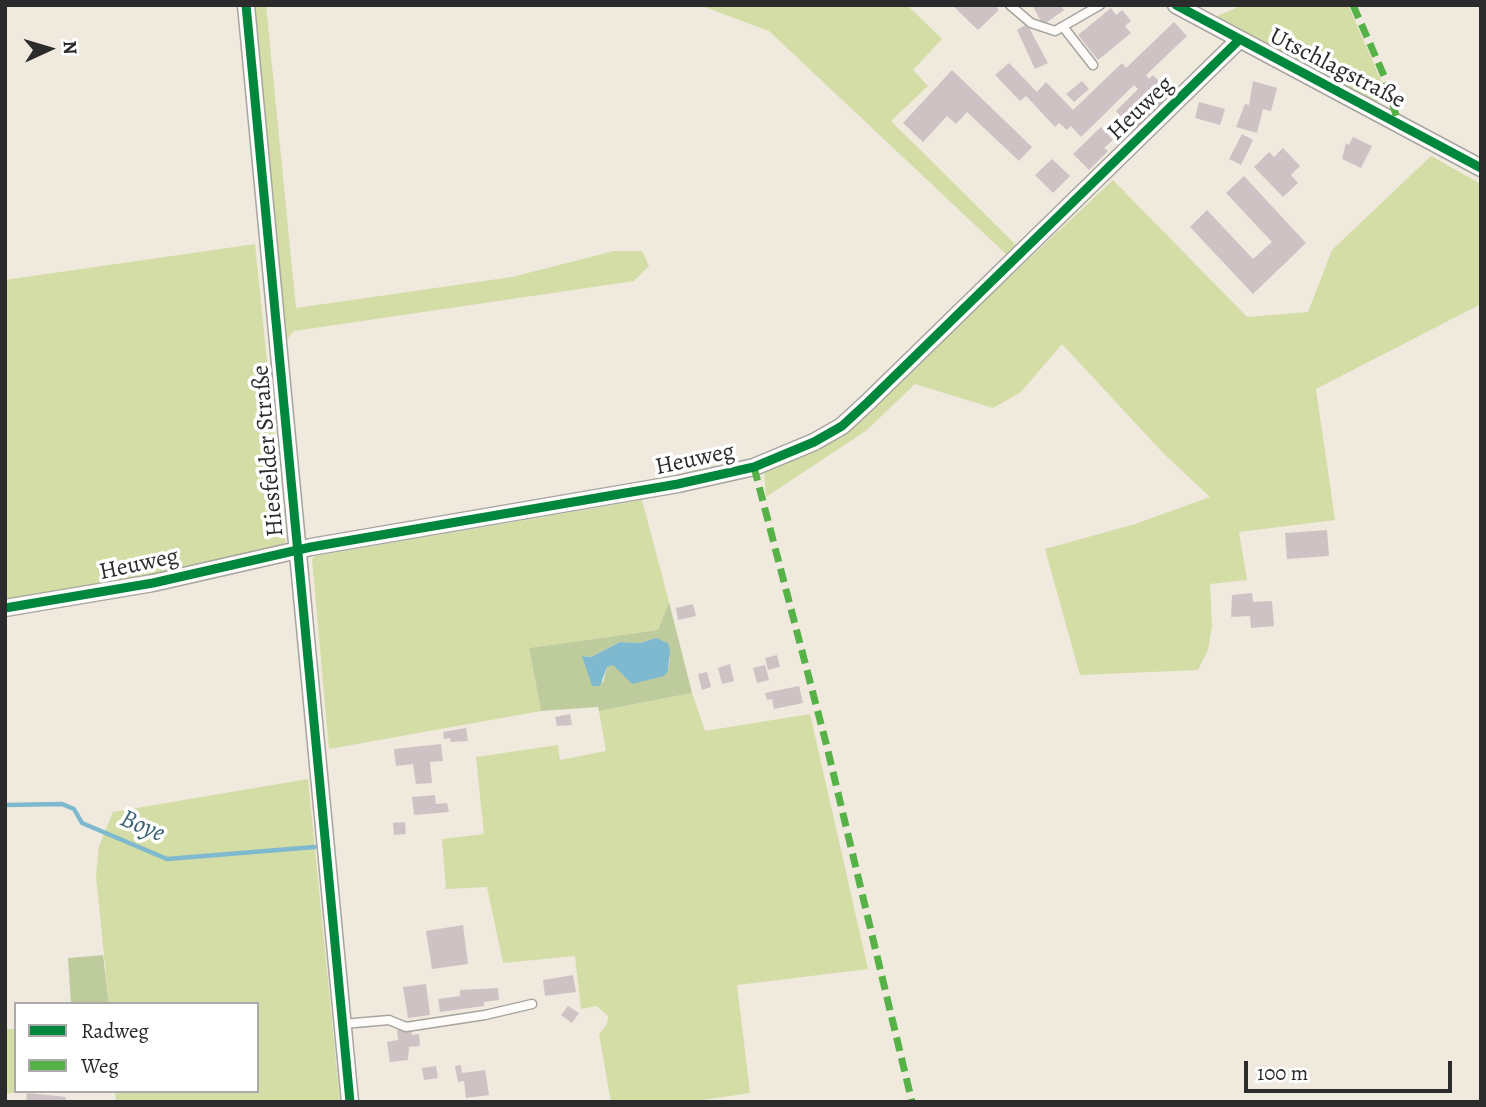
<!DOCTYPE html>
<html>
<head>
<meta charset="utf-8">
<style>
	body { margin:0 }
	#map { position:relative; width:1486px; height:1107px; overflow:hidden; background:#efe9de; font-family:Alegreya,serif }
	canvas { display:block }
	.frame { position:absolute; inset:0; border:7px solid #2b2b2b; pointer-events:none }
	.legend { position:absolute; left:14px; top:1002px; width:245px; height:91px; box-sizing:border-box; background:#fff; border:2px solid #aaa; margin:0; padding:9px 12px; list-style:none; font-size:21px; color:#2b2b2b }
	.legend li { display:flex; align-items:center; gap:14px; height:35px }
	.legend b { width:35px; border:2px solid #aaa }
	.north { position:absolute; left:14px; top:14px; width:70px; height:70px; -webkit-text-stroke:5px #fff; paint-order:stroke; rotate:86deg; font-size:19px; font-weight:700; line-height:28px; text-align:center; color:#2b2b2b }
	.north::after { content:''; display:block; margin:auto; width:24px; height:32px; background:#2b2b2b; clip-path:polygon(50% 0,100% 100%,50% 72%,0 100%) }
	.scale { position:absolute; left:1244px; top:1061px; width:208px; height:32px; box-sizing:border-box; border:4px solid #2b2b2b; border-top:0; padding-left:9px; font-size:21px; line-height:24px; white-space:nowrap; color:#2b2b2b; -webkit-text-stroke:5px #fff; paint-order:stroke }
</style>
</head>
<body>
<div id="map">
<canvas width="1486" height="1107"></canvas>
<div class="frame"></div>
<ul class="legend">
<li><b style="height:9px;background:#00873e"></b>Radweg</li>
<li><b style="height:9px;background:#56b246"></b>Weg</li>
</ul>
<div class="north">N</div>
<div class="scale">100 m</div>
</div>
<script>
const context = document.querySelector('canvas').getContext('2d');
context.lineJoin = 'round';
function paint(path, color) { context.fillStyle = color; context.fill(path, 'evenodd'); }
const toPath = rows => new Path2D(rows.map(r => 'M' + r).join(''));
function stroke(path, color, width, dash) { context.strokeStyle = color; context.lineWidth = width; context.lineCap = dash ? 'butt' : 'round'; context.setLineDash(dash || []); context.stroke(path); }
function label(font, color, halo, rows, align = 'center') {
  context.font = font + ' Alegreya,serif'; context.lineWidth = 7; context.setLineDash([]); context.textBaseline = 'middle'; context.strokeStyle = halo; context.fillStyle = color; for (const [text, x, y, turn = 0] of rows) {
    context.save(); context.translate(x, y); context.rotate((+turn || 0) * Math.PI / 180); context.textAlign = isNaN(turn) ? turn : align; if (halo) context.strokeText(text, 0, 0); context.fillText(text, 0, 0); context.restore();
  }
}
const green = toPath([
	[251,5,266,5,296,308,512,277,614,251,642,251,649,266,634,281,294,331,284,343],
	[699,5,907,5,942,39,913,70,928,86,891,121,1017,246,1008,256,769,31],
	[1243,5,1348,5,1388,96,1376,103,1215,17],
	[1431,156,1481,184,1481,304,1316,389,1335,520,1239,532,1247,580,1210,584,1212,626,1208,650,1198,670,1080,675,1045,549,1135,524,1210,497,1163,453,1062,344,1021,392,993,408,915,384,867,430,766,497,764,468,817,446,906,374,1113,180,1247,317,1308,312,1332,250],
	[255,244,286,547,202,568,5,602,5,280],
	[642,500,669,602,658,630,529,648,541,711,329,749,312,559,315,556],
	[692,693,705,731,810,714,868,969,737,985,750,1093,689,1102,611,1102,599,1034,607,1024,608,1016,597,1006,581,1009,575,956,503,963,487,887,446,889,442,839,484,834,476,757,558,745,560,760,606,751,599,711],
	[308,779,340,1102,116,1102,115,1091,257,1091,257,1004,109,1004,96,876,99,846,113,812],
	[5,1029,16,1029,16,1091,24,1091,5,1094]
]);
const forest = toPath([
	[669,602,692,693,599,711,598,707,541,711,529,648,658,630],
	[656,638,670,658,668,671,624,676,620,668,613,664,607,667,603,683,583,656,591,657,620,642,640,643],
	[103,955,109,1004,71,1004,68,958]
]);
const water = toPath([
	[656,638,668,643,670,650,668,671,664,676,632,684,613,665,607,667,600,686,592,686,582,656,591,657,620,642,640,643]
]);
const stream = toPath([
	[5,805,62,804,74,809,82,823,167,859,315,847]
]);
const building = toPath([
	[952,5,995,5,999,10,978,30],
	[1032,5,1061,5,1064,10,1043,25],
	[1111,8,1116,15,1122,10,1131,21,1125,26,1131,33,1098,60,1078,35],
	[1174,22,1187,36,1146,75,1149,79,1153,75,1172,95,1135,131,1116,111,1138,89,1134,85,1081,137,1071,126,1067,130,1059,123,1055,127,1026,96,1020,101,995,75,1009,63,1037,92,1046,82,1073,110,1122,63,1126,68],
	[1027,24,1048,63,1035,69,1017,30],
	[952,70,1032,147,1019,161,967,112,956,124,947,116,923,142,903,123],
	[1082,81,1089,89,1074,102,1066,94],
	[1253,81,1277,88,1271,111,1263,109,1257,133,1236,127,1245,104,1249,105],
	[1199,102,1225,109,1220,125,1195,118],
	[1101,127,1113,140,1104,148,1108,151,1089,170,1073,154],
	[1242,134,1253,140,1241,165,1229,159],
	[1353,137,1372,146,1361,168,1342,159,1346,143,1349,145],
	[1283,148,1300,166,1291,175,1298,183,1283,197,1254,167,1269,152,1274,157],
	[1052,159,1070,176,1053,193,1035,175],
	[1244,176,1306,243,1253,294,1190,227,1207,210,1253,259,1272,242,1226,193],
	[1327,530,1329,556,1287,559,1285,533],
	[1252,593,1253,602,1272,601,1274,626,1251,628,1250,616,1231,617,1232,595],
	[693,604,696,616,678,620,676,608],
	[777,655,780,667,768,670,765,658],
	[730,664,734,681,722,684,718,668],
	[765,665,769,680,757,683,753,668],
	[707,672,711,687,702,690,698,674],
	[799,686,803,703,774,709,772,699,767,700,765,693],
	[570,714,572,725,557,726,555,717],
	[466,728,468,741,451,742,450,738,444,739,443,732],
	[441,744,443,761,430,762,432,783,416,784,413,764,396,766,394,749],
	[435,795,436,804,447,803,449,812,414,815,412,797],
	[405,822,406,834,394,835,393,823],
	[463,925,468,964,432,969,426,931],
	[573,975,576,992,545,996,543,980],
	[426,984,430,1015,408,1018,403,987],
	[498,988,499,1000,484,1002,484,1006,440,1012,438,999,460,996,460,990],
	[568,1006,579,1013,572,1023,561,1015],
	[411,1028,412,1035,419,1034,420,1046,409,1047,408,1060,390,1062,387,1042,398,1040,397,1030],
	[461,1065,462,1073,485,1070,489,1095,466,1098,464,1081,458,1082,455,1066],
	[436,1066,438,1078,424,1080,422,1068],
	[27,1093,66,1097,65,1102,26,1102]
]);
const lane = toPath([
	[1010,5,1031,23,1055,31,1100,5],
	[1064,28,1093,65],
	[343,1024,389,1020,406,1027,485,1015,532,1004]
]);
const street = toPath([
	[246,5,350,1102],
	[1176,5,1481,168],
	[5,608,153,583,311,547,678,484,754,467,814,442,842,426,868,402,1239,40]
]);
const quiet = toPath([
	[1353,5,1385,78,1398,122],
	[754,467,827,747,912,1102]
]);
const cycleway = toPath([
	[246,5,350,1102],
	[1176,5,1481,168],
	[5,608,153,583,311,547,678,484,754,467,814,442,842,426,868,402,1239,40]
]);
const streetNames = [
	["Utschlagstraße",1337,69,27],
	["Heuweg",1141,109,-44],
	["Hiesfelder Straße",269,451,-95],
	["Heuweg",695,460,-12],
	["Heuweg",139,565,-12]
];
const waterNames = [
	["Boye",142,827,23]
];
paint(green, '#d4dda5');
paint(forest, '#becc9d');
paint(water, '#7eb9d0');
stroke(stream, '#7eb9d0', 4.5);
paint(building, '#cfc2c5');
stroke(lane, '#a8a59f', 11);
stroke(street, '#a8a59f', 19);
stroke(lane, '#fdfcfa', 8);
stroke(street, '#fdfcfa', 16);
stroke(quiet, '#56b246', 7, [14, 7]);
stroke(cycleway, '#00873e', 9);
label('24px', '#2b2b2b', '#fff', streetNames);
label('italic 26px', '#3a6273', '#fff', waterNames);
</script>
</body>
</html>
